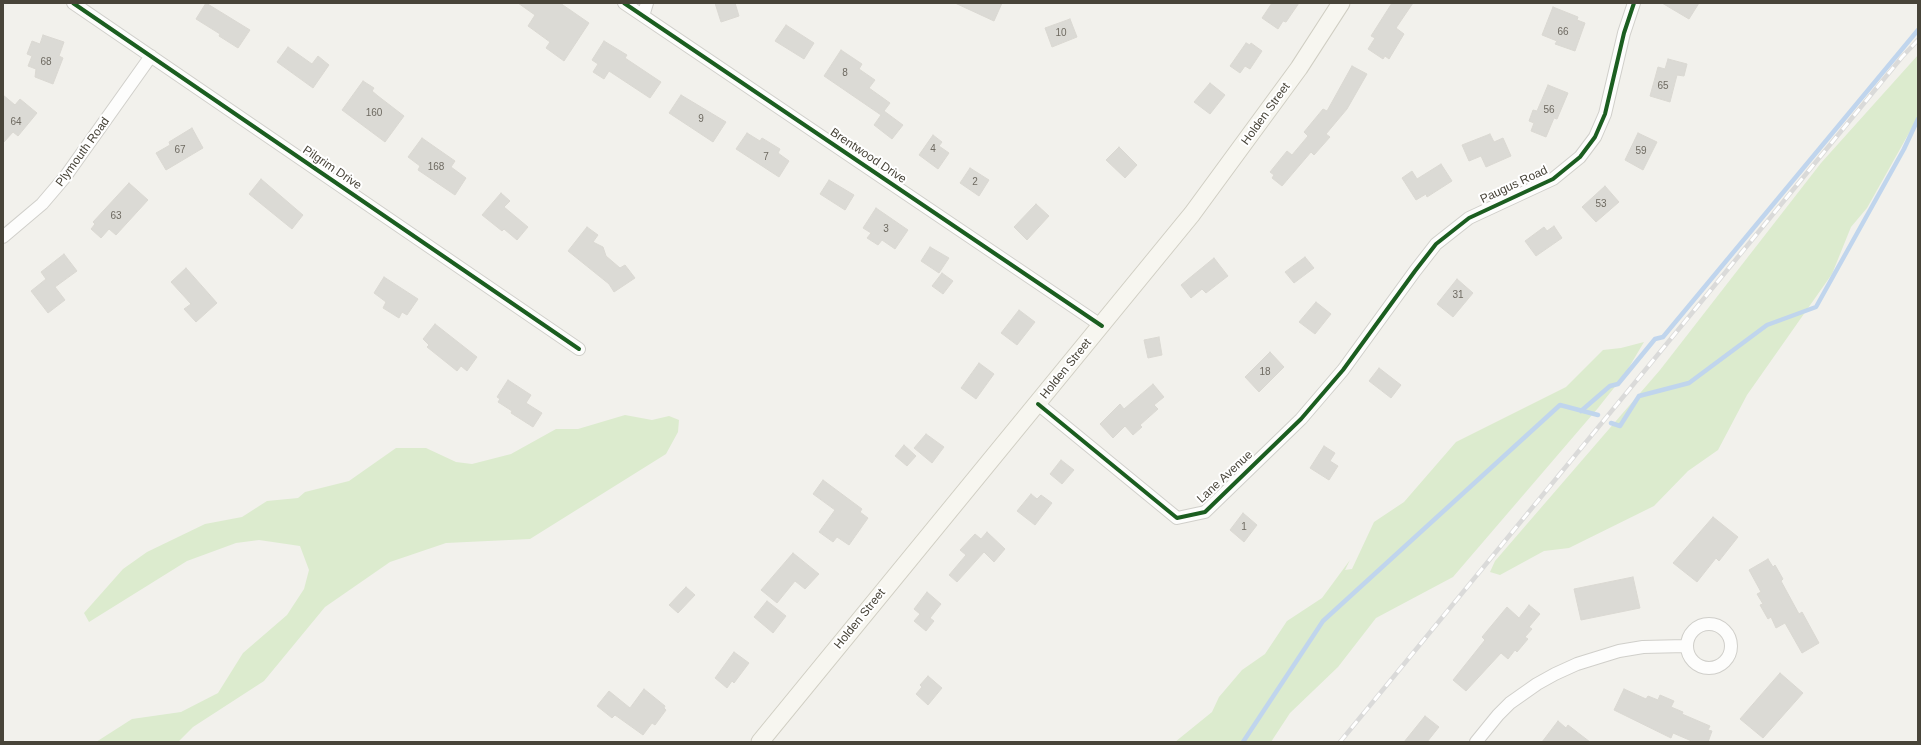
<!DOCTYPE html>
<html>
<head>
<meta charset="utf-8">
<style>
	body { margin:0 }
	#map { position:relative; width:1921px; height:745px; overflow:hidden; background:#f2f1ec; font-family:Arial,sans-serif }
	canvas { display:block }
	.frame { position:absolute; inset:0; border:4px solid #484439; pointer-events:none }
</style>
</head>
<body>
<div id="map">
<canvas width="1921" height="745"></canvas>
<div class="frame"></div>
</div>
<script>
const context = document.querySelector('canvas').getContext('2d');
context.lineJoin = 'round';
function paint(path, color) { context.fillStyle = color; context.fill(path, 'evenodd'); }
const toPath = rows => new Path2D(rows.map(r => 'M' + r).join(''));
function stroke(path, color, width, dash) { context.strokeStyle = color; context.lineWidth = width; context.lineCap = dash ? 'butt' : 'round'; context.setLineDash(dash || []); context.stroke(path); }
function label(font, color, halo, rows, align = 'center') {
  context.font = font + ' Arial,sans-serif'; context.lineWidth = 4; context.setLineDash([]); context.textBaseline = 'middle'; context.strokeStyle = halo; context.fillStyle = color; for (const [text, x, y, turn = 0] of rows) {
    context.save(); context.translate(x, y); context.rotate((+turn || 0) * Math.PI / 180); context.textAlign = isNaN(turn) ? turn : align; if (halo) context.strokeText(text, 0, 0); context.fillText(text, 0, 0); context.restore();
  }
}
const green = toPath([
	[1918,55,1918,117,1867,208,1851,227,1832,274,1747,395,1718,450,1688,471,1654,506,1569,548,1544,551,1500,575,1490,572,1495,561,1660,370,1821,163],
	[1644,342,1625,374,1598,408,1453,577,1376,618,1338,667,1290,713,1271,742,1175,742,1212,712,1219,697,1242,670,1265,654,1287,621,1322,598,1350,560,1345,570,1352,569,1374,522,1404,502,1456,442,1566,387,1603,350,1621,348],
	[625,415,652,420,669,416,679,420,678,432,666,454,530,539,446,543,390,562,325,607,264,681,193,727,178,742,96,742,132,719,181,712,218,693,243,653,287,615,304,589,309,570,300,546,259,540,236,543,187,561,89,622,84,613,123,569,147,552,205,524,242,517,267,501,298,498,305,492,349,481,396,448,426,448,456,462,472,464,511,454,556,429,578,429]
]);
const stream = toPath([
	[1581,411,1610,386,1618,384,1655,339,1663,337,1918,30],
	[1611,423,1620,426,1639,396,1689,383,1767,325,1816,307,1904,149,1918,119],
	[1243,742,1323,621,1560,405,1598,415]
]);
const building = toPath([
	[206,3,250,30,238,48,219,36,220,34,196,19,206,3],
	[518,3,560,3,589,23,564,61,546,48,550,42,528,26,535,15,518,3],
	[715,3,735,3,739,16,721,22,715,3],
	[955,3,1002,3,994,21,955,3],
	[1272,3,1299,3,1286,22,1283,21,1278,29,1262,18,1272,3],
	[1392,3,1413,3,1396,28,1404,34,1389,59,1385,56,1383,59,1368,49,1375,38,1371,36,1392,3],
	[1662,3,1699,3,1689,19,1662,3],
	[1553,7,1578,17,1577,20,1585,23,1575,51,1555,44,1557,41,1542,35,1553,7],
	[1070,19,1077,37,1052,47,1045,28,1070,19],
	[786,25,814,43,804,59,775,41,786,25],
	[43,35,64,42,59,56,63,58,53,84,35,77,36,69,28,66,32,56,27,54,32,41,40,44,43,35],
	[604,41,627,55,625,58,661,82,650,98,609,71,604,79,593,72,598,64,592,60,604,41],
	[1246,43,1250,45,1251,43,1262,51,1250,69,1245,66,1240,73,1230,66,1246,43],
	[288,47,312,64,318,56,329,65,313,88,277,62,288,47],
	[841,50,862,64,859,69,875,80,869,88,890,103,884,111,903,125,892,139,874,125,881,115,824,76,841,50],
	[1668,59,1687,64,1684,76,1677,75,1670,102,1650,96,1658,67,1665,69,1668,59],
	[1352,66,1367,74,1347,109,1326,134,1330,137,1314,155,1311,152,1282,186,1272,178,1274,175,1270,172,1287,151,1292,155,1308,136,1304,132,1323,109,1327,111,1352,66],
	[363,81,374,88,372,91,378,96,404,116,385,142,342,110,363,81],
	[1210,83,1225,95,1210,114,1194,102,1210,83],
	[1548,85,1568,93,1557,119,1554,118,1546,137,1531,131,1534,123,1529,121,1533,110,1537,111,1548,85],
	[3,95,15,105,20,99,37,113,18,136,13,132,3,143,3,95],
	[681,95,726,122,713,142,669,113,681,95],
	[192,128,203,148,166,170,156,153,170,145,169,142,192,128],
	[747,133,760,141,762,138,780,149,778,153,789,161,779,177,736,149,747,133],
	[1638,133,1657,142,1643,170,1625,160,1638,133],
	[1490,134,1494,142,1503,138,1511,156,1486,167,1481,156,1469,161,1462,145,1490,134],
	[933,135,942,142,939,146,949,153,938,169,919,155,933,135],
	[422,138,455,161,451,167,466,178,455,195,418,170,420,166,408,157,422,138],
	[1119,147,1137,165,1125,178,1106,160,1119,147],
	[1441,164,1452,181,1427,197,1426,194,1416,200,1402,178,1412,171,1417,179,1441,164],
	[970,168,989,180,979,196,960,183,970,168],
	[261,179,303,215,292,229,249,194,261,179],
	[829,180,854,195,845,210,820,194,829,180],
	[129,183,148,200,116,235,109,229,101,238,91,229,95,224,93,222,129,183],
	[1605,186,1619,202,1596,222,1582,207,1605,186],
	[501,193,510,201,504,207,528,227,517,240,504,229,502,231,482,215,501,193],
	[1036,204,1049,216,1027,240,1014,227,1036,204],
	[876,208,908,230,895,249,882,240,878,245,867,238,871,233,863,228,876,208],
	[1554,226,1562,238,1536,256,1525,241,1544,227,1547,231,1554,226],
	[587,227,598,235,593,242,603,247,606,256,620,268,625,265,635,278,614,292,609,284,568,251,587,227],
	[930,247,949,258,939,273,921,261,930,247],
	[64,254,77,271,55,287,65,300,48,313,31,291,46,279,41,272,64,254],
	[1305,257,1314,268,1294,283,1285,272,1305,257],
	[1214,258,1228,276,1206,293,1202,289,1191,298,1181,285,1214,258],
	[186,268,217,303,196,322,184,309,191,304,171,282,186,268],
	[942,273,953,281,943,294,932,286,942,273],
	[384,277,418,299,407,315,402,312,399,318,383,308,386,302,374,293,384,277],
	[1457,279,1473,293,1453,317,1437,304,1457,279],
	[1316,302,1331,314,1315,334,1299,322,1316,302],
	[1019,310,1035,322,1017,345,1001,333,1019,310],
	[435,324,477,357,467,371,461,366,457,371,427,347,429,345,423,339,435,324],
	[1159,337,1162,355,1148,358,1144,340,1159,337],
	[1270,352,1284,367,1259,392,1245,377,1270,352],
	[979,363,994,374,976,399,961,388,979,363],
	[1379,368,1401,385,1391,398,1369,381,1379,368],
	[508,380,531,395,526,403,542,413,533,427,511,413,512,411,498,402,500,399,497,397,508,380],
	[1153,384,1164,397,1154,405,1158,409,1140,425,1142,427,1133,435,1125,426,1113,438,1100,424,1120,404,1124,409,1153,384],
	[926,434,944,447,932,463,914,448,926,434],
	[904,445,916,456,907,466,895,456,904,445],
	[1324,446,1335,453,1330,461,1338,466,1329,480,1310,468,1324,446],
	[1061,460,1074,470,1062,484,1050,474,1061,460],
	[823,480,862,509,860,512,868,518,849,545,837,537,833,542,819,532,835,510,813,494,823,480],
	[1031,494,1037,499,1041,495,1052,503,1035,525,1017,511,1031,494],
	[1243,513,1257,525,1244,542,1230,530,1243,513],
	[1713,517,1738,537,1719,561,1716,558,1697,582,1673,563,1713,517],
	[987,532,1005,549,994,562,984,552,957,582,949,575,966,555,960,550,975,534,981,539,987,532],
	[793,553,819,574,805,589,795,581,777,603,761,590,793,553],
	[1768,559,1773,567,1775,565,1783,579,1781,581,1799,614,1802,612,1819,643,1802,653,1785,623,1776,628,1771,617,1768,619,1760,605,1763,604,1757,594,1761,592,1749,570,1768,559],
	[1633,577,1640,608,1581,620,1574,589,1633,577],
	[686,587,695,595,678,613,669,605,686,587],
	[927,592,941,604,930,618,934,621,926,631,914,621,920,614,914,609,927,592],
	[767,601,786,616,773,633,754,617,767,601],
	[1529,605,1540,614,1529,627,1532,629,1525,637,1528,639,1517,652,1515,650,1508,659,1501,653,1466,691,1453,680,1485,640,1482,637,1507,607,1519,618,1529,605],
	[734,652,749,663,734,683,732,681,727,688,715,678,734,652],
	[1780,673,1803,693,1763,738,1740,719,1780,673],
	[928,676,942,688,928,705,916,694,922,687,920,685,928,676],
	[644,689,665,706,664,708,666,710,655,725,652,723,643,735,615,715,612,718,597,706,609,691,630,708,644,689],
	[1624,689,1646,699,1648,696,1658,700,1660,695,1674,701,1671,707,1683,712,1682,714,1710,726,1708,730,1712,731,1708,742,1694,742,1673,733,1671,738,1614,710,1624,689],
	[1425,716,1439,727,1427,742,1404,742,1425,716],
	[1558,721,1566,728,1568,725,1590,742,1542,742,1558,721]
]);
const street = toPath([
	[73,3,579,349],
	[624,3,1102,326],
	[643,16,647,3],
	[3,237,42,204,65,177,151,56],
	[1038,404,1177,518,1205,512,1301,419,1343,370,1415,271,1436,244,1469,218,1553,179,1580,157,1595,137,1605,114,1624,33,1634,3],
	'1687 646a22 22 0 1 1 44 0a22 22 0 1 1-44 0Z',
	[1476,742,1498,715,1510,703,1537,684,1555,674,1577,664,1619,651,1643,647,1686,646]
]);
const secondary = toPath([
	[760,742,1192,214,1299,68,1341,3]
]);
const rail = toPath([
	[1340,742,1902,57,1918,40]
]);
const cycleway = toPath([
	[73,3,579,349],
	[624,3,1102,326],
	[1038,404,1177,518,1205,512,1301,419,1343,370,1415,271,1436,244,1469,218,1553,179,1580,157,1595,137,1605,114,1624,33,1634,3]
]);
const numberNames = [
	["66",1563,32],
	["10",1061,33],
	["68",46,62],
	["8",845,73],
	["65",1663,86],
	["56",1549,110],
	["160",374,113],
	["9",701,119],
	["64",16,122],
	["4",933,149],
	["67",180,150],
	["59",1641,151],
	["7",766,157],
	["168",436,167],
	["2",975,182],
	["53",1601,204],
	["63",116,216],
	["3",886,229],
	["31",1458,295],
	["18",1265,372],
	["1",1244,527]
];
const streetNames = [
	["Holden Street",1266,114,-54],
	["Plymouth Road",83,152,-54],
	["Brentwood Drive",868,156,34],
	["Pilgrim Drive",332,168,34],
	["Paugus Road",1514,185,-25],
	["Holden Street",1066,369,-51],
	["Lane Avenue",1225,477,-43],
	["Holden Street",860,619,-51]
];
paint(green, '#dcebce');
stroke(stream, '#c0d5ed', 4.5);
paint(building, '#dbdad5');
stroke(building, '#dad8d2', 1);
stroke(street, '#d0cfca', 14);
stroke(secondary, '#d0cec3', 19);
stroke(street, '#fdfdfc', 12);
stroke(secondary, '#f7f6f0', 17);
stroke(rail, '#dadad9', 4.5);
stroke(rail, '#fff', 3, [9]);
stroke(cycleway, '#1b5e20', 4);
label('10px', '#6e6a61', null, numberNames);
label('12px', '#484439', '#fff', streetNames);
</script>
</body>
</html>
